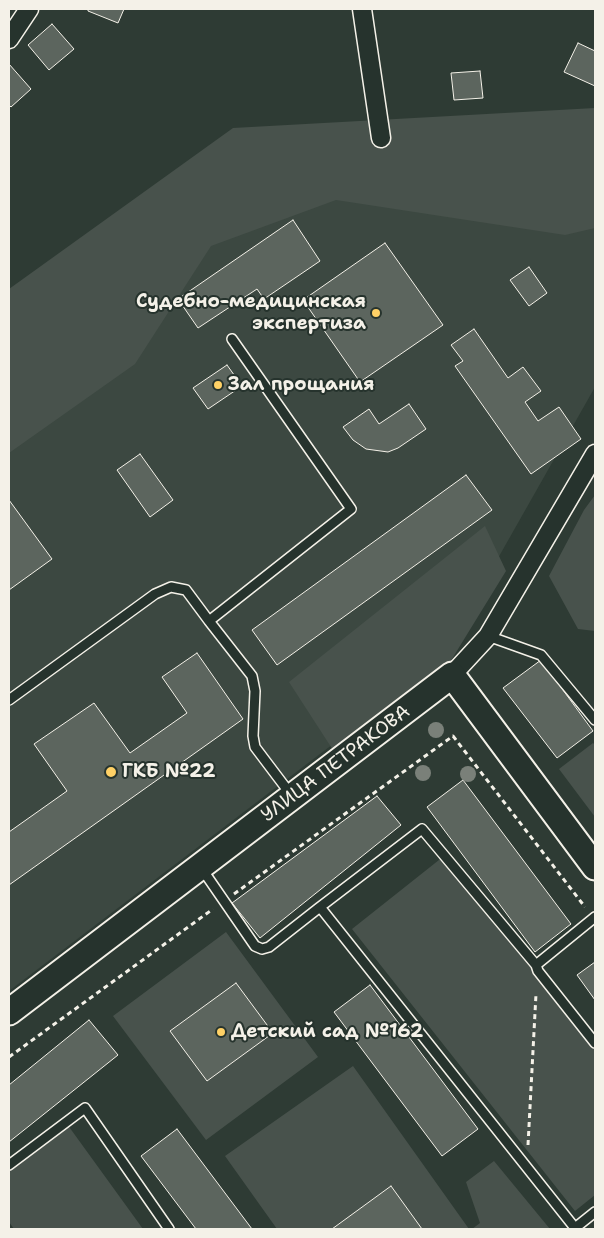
<!DOCTYPE html>
<html>
<head>
<meta charset="utf-8">
<style>
	body { margin:0 }
	#map { position:relative; width:604px; height:1238px; overflow:hidden; background:#2e3b34; font-family:"Shantell Sans",sans-serif }
	canvas { display:block }
	.frame { position:absolute; inset:0; border:10px solid #f4f1e8; pointer-events:none }
</style>
</head>
<body>
<div id="map">
<canvas width="604" height="1238"></canvas>
<div class="frame"></div>
</div>
<script>
const context = document.querySelector('canvas').getContext('2d');
context.lineJoin = 'round';
function paint(path, color) { context.fillStyle = color; context.fill(path, 'evenodd'); }
const toPath = rows => new Path2D(rows.map(r => 'M' + r).join(''));
function stroke(path, color, width, dash) { context.strokeStyle = color; context.lineWidth = width; context.lineCap = dash ? 'butt' : 'round'; context.setLineDash(dash || []); context.stroke(path); }
function label(font, color, halo, rows, align = 'center') {
  context.font = font + ' "Shantell Sans",sans-serif'; context.lineWidth = 4; context.setLineDash([]); context.textBaseline = 'middle'; context.strokeStyle = halo; context.fillStyle = color; for (const [text, x, y, turn = 0] of rows) {
    context.save(); context.translate(x, y); context.rotate((+turn || 0) * Math.PI / 180); context.textAlign = isNaN(turn) ? turn : align; if (halo) context.strokeText(text, 0, 0); context.fillText(text, 0, 0); context.restore();
  }
}
const built = toPath([
	[595,143,595,387,438,664,9,991,9,350,222,173]
]);
const green = toPath([
	[595,108,595,228,565,235,336,200,211,246,135,364,9,453,9,289,233,128],
	[595,495,595,631,578,629,549,576,584,510],
	[485,526,506,571,447,667,333,750,289,682],
	[593,743,595,745,595,817,559,769],
	[444,856,595,1048,595,1195,575,1211,352,929],
	[226,932,318,1057,206,1140,113,1016],
	[353,1066,469,1229,277,1229,225,1156],
	[67,1124,143,1229,14,1229,9,1222,9,1166],
	[494,1161,550,1229,472,1229,480,1223,466,1182]
]);
const building = toPath([
	[88,9,124,9,118,23,88,11,88,9],
	[52,24,74,49,49,70,28,45,52,24],
	[578,43,595,51,595,86,564,72,578,43],
	[9,64,31,89,11,107,9,105,9,64],
	[480,71,483,98,454,100,451,73,480,71],
	[293,220,320,261,264,299,257,289,198,328,178,299,293,220],
	[385,243,443,325,360,382,303,300,385,243],
	[529,267,547,293,529,306,510,280,529,267],
	[474,329,508,378,523,367,541,391,525,402,538,421,559,407,581,439,531,474,455,366,463,361,451,345,474,329],
	[227,365,242,386,208,409,193,388,227,365],
	[409,404,426,429,398,448,388,452,366,449,353,440,343,427,369,409,379,424,409,404],
	[140,454,173,500,150,517,117,470,140,454],
	[466,475,492,510,277,665,252,630,466,475],
	[9,500,52,559,9,590,9,500],
	[197,653,243,719,9,885,9,832,67,791,34,744,94,703,130,753,187,713,162,677,197,653],
	[541,660,593,731,557,758,503,688,541,660],
	[463,780,571,924,535,952,427,807,463,780],
	[377,796,401,825,260,938,232,903,377,796],
	[595,962,595,1000,577,975,595,962],
	[236,983,273,1033,207,1081,170,1031,236,983],
	[370,985,478,1129,442,1156,334,1012,370,985],
	[89,1020,118,1055,9,1142,9,1085,89,1020],
	[177,1129,252,1229,196,1229,141,1156,177,1129],
	[391,1186,422,1229,332,1229,391,1186]
]);
const path = toPath([
	[234,894,453,736,585,907],
	[9,1057,213,909],
	[528,1145,536,994]
]);
const lane = toPath([
	[209,621,252,676,255,691,253,736,255,747,292,796],
	[488,636,541,655,595,720],
	[9,700,155,594,171,587,186,590,209,621,351,509,232,339],
	[202,869,255,946,262,949,269,947,320,907],
	[536,965,595,917],
	[595,1043,538,971,536,965,422,829,320,907,575,1228,595,1212],
	[9,1165,85,1108,169,1229]
]);
const street = toPath([
	[362,9,381,138],
	[9,39,29,9],
	[452,675,488,636,595,454]
]);
const secondary = toPath([
	[9,1012,452,675,595,867]
]);
const trees = [
	[436,730],
	[423,773],
	[468,774]
];
const markers = [
	[376,313,5,"#ffd166"],
	[218,385,5,"#ffd166"],
	[111,772,6,"#ffd166"],
	[221,1032,5,"#ffd166"]
];
const poiNames = [
	["Судебно-медицинская",366,302,"right"],
	["экспертиза",366,324,"right"],
	["Зал прощания",228,385],
	["ГКБ №22",122,772],
	["Детский сад №162",231,1032]
];
const streetNames = [
	["УЛИЦА ПЕТРАКОВА",336,764,-37]
];
paint(built, '#3c4841');
paint(green, '#48524c');
paint(building, '#5c655e');
stroke(building, '#f4f1e8', 1);
stroke(lane, '#f4f1e8', 12);
stroke(street, '#f4f1e8', 21);
stroke(secondary, '#f4f1e8', 29);
stroke(path, '#f4f1e8', 3, [5, 4]);
stroke(lane, '#26332d', 9);
stroke(street, '#26332d', 18);
stroke(secondary, '#26332d', 25);
context.fillStyle = '#7a8079';
for (const [x, y] of trees) { context.beginPath(); context.arc(x, y, 8, 0, 2 * Math.PI); context.fill(); }
for (const [x, y, r, color] of markers) { const dot = new Path2D(); dot.arc(x, y, r, 0, 2 * Math.PI); context.fillStyle = color; context.fill(dot); stroke(dot, '#26332d', 2); }
label('bold 19px', '#f4f1e8', '#26332d', poiNames, 'left');
label('19px', '#f4f1e8', '#26332d', streetNames);
</script>
</body>
</html>
